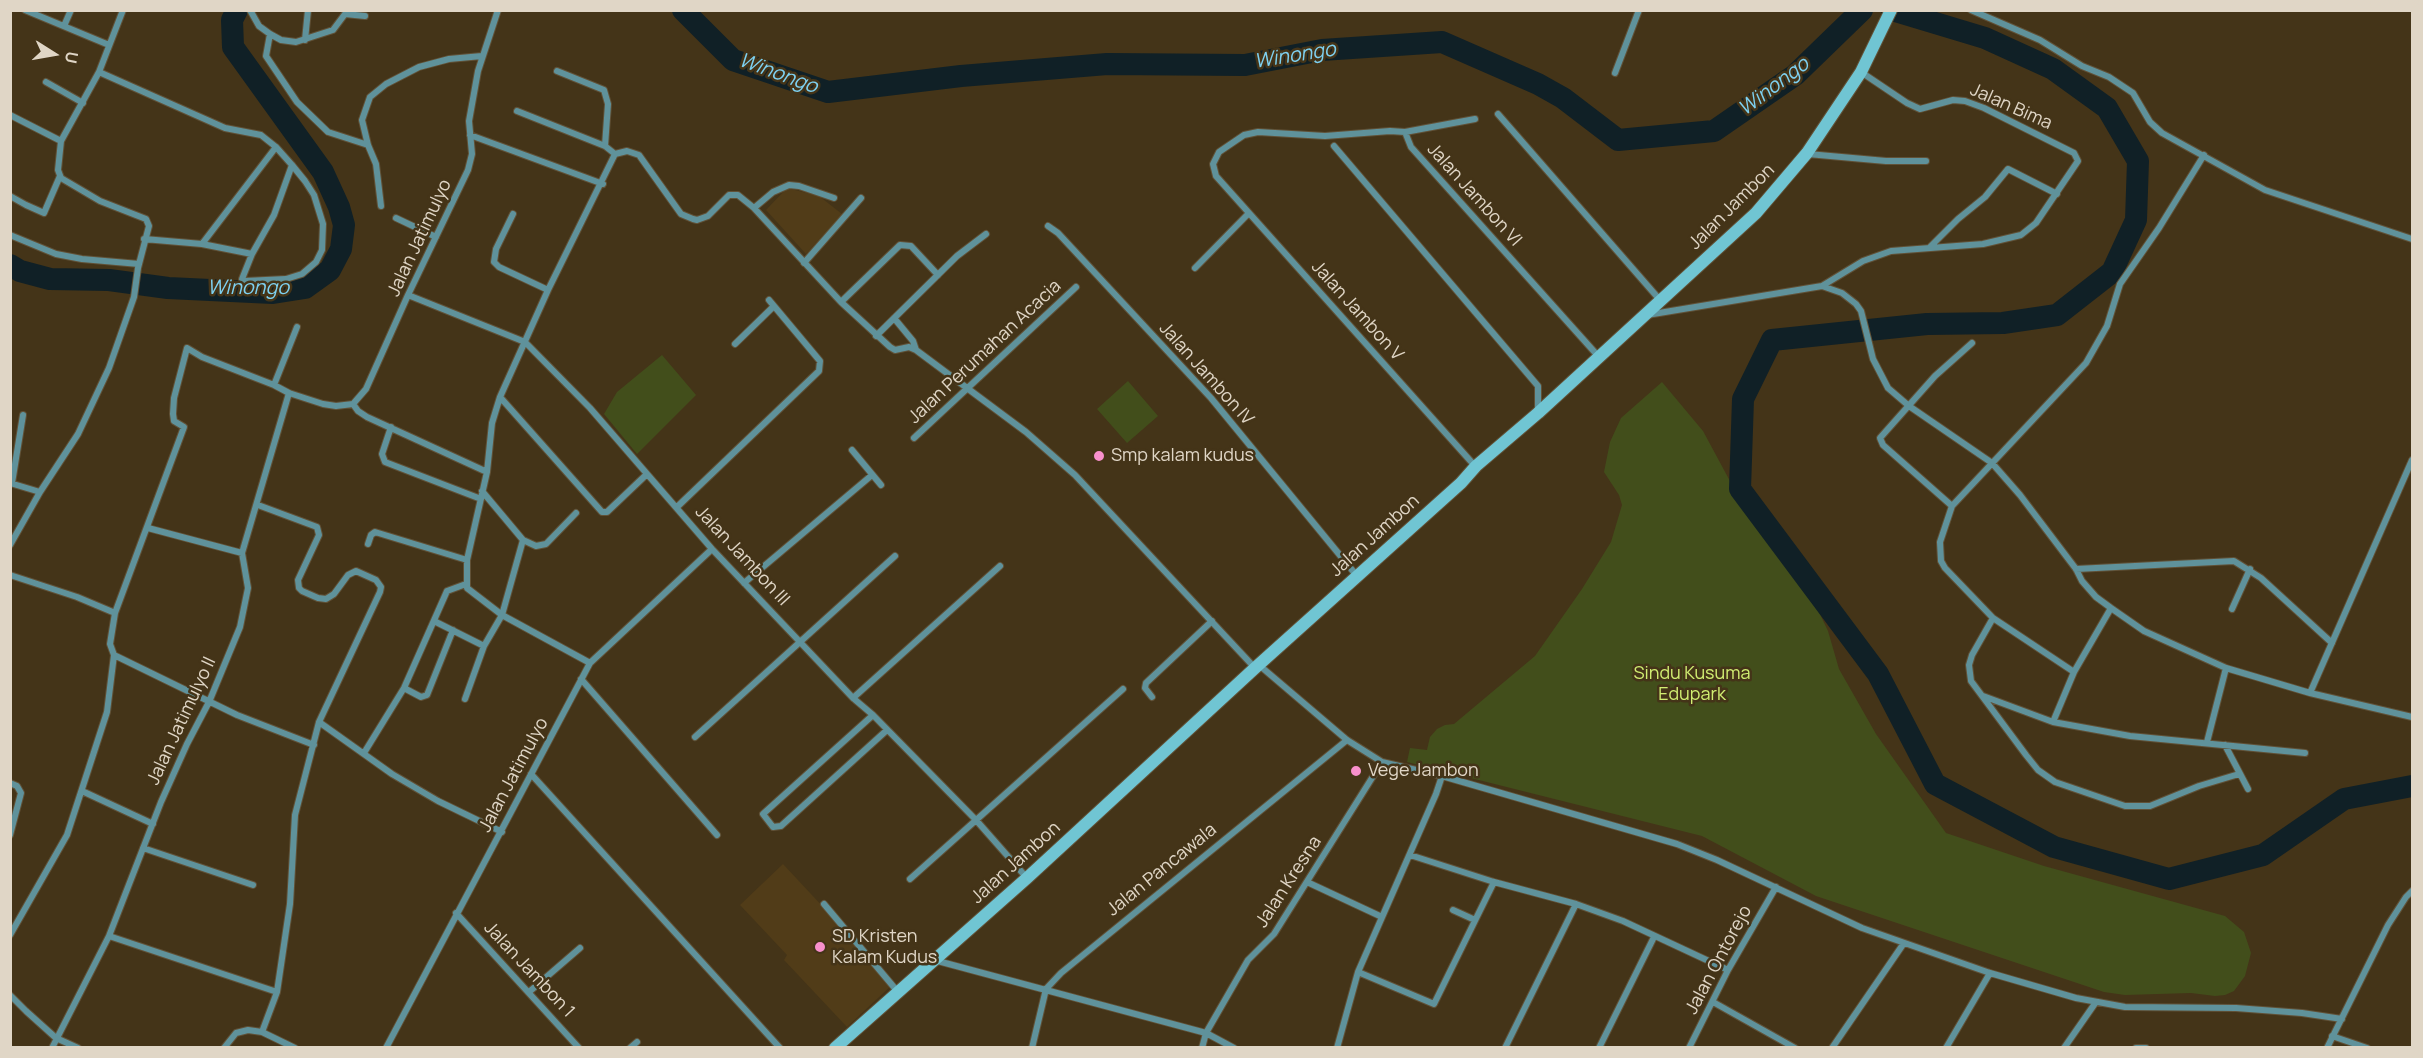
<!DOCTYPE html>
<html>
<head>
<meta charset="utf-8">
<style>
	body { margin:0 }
	#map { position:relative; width:2423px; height:1058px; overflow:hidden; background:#443418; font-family:Manrope,sans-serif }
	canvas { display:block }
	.frame { position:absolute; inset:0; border:12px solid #e0d6c6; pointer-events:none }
	.north { position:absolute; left:24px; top:24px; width:60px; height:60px; -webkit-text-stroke:4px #443418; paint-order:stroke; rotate:101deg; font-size:16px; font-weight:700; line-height:24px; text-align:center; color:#e0d6c6 }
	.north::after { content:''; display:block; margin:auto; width:21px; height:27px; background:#e0d6c6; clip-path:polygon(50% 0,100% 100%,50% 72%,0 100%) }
</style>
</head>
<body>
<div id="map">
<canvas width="2423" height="1058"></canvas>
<div class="frame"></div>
<div class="north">U</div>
</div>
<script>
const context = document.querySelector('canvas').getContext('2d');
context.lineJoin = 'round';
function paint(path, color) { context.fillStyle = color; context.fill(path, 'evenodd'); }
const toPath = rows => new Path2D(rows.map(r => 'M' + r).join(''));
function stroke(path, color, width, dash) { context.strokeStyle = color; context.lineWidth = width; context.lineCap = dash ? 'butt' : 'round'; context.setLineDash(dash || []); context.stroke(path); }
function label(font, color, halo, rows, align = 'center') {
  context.font = font + ' Manrope,sans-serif'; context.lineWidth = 5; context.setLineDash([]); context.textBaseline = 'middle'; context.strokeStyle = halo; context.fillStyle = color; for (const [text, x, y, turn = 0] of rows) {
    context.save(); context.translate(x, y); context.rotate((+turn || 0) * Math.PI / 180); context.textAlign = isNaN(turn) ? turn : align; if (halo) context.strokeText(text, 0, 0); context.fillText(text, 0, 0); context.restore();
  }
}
const built = toPath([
	[787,188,819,196,842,214,806,254,766,210],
	[783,864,894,983,847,1027,784,960,787,955,740,905]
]);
const green = toPath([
	[662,355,696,395,637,454,604,414,617,392],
	[1128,381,1158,416,1127,443,1097,409],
	[1662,382,1703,431,1738,496,1817,608,1828,631,1839,669,1876,734,1946,833,2044,866,2225,916,2244,932,2251,953,2245,976,2234,991,2225,995,2215,996,2191,993,2125,995,2104,992,1816,896,1702,836,1407,762,1410,748,1427,750,1430,737,1437,729,1445,725,1454,724,1535,656,1582,589,1611,542,1622,505,1619,495,1604,472,1610,442,1621,418]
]);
const river = toPath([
	[683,10,733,60,828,92,961,76,1107,64,1245,65,1322,50,1442,42,1538,84,1563,98,1618,140,1714,131,1795,75,1862,10],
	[1892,10,1985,38,2053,69,2107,108,2138,161,2136,220,2112,272,2057,315,2003,323,1927,324,1772,340,1743,399,1740,489,1878,674,1935,784,2054,847,2169,879,2263,855,2344,799,2412,786],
	[10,265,20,271,50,279,109,280,168,288,273,293,305,288,330,270,341,249,344,225,339,207,323,172,233,47,232,20,237,10]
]);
const minor = toPath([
	[25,10,109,45],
	[123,10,99,72,225,128,261,135,276,147],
	[250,10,259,26,270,34,281,40,296,42,333,30,345,14,365,16],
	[1971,10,2040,40,2082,66,2109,77,2133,93,2150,122,2162,133,2265,190,2412,239],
	[64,26,71,10],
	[270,34,266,56,297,102,328,132,368,145],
	[305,40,308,10],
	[557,71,604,90,608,104,605,146],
	[1615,73,1639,10],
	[46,82,83,103],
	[517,111,605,146,615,154],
	[1498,114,1660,300],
	[10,115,61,141,58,170,61,178,100,201,146,219,149,226,138,268,134,297,109,368,78,434,40,492,10,545],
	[1405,132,1475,119],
	[470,135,603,184],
	[61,141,99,72],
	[1334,146,1538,386,1538,413],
	[1808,154,1886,161,1926,161],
	[10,196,26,205,44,213,60,176],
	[381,206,376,164,368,145,362,120,370,97,386,84,419,67,449,59,482,56],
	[754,208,841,302,890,347,895,350,909,347,916,350,1026,432,1075,475,1255,668],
	[513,214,496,249,494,262,499,267,548,290],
	[396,218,436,237],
	[1048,226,1058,233,1211,398,1357,576],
	[10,235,56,254,82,259,139,264],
	[144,239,202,244,276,147,292,165,305,181,314,195,323,224,322,250,316,262,302,274,286,279,245,281,242,279,252,254,274,215,292,165],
	[202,244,252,254],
	[1930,247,1958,219,1985,197,2008,169,2057,194],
	[804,263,861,198],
	[1195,268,1249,213],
	[1822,286,1863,261,1891,251,1983,244,2021,235,2036,223,2078,161,2074,153,1984,108,1965,101,1953,100,1920,109,1907,103,1861,72],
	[408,295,525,342,590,408,712,549,853,698,873,715,976,820,1027,878],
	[841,302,900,245,911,246,938,275],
	[1647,315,1822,286,1842,293,1856,304,1861,311,1873,359,1888,388,1909,406,1992,463,2020,495,2076,569,2082,581,2096,597,2111,608,2144,631,2226,668,2310,693,2412,717],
	[894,318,913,341,916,350],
	[876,336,957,256,986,234],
	[735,344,774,306],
	[274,385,297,327],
	[500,397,492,423,487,472,467,560,467,588,502,615,590,663],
	[353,404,358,411,367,417,487,472],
	[391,427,382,454,385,462,481,499],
	[914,438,1076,287],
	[852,450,881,485],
	[1475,466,1216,176,1213,164,1219,152,1244,135,1258,132,1325,136,1390,131,1405,132,1411,147,1599,357],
	[647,474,607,512,602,512,500,397,548,290,615,154,627,151,639,155,681,214,693,219,697,220,708,216,729,195,738,195,754,208,773,192,789,185,799,186,834,198],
	[10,483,40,492],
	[12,483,23,415],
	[482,491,523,540,536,546,546,544,576,513],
	[1952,506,1883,445,1880,438,1935,376,1972,343],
	[677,507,819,371,820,361,769,300],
	[148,528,242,553],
	[368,544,371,535,375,532,467,560],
	[2076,569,2234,561,2261,578,2332,643],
	[10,575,77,597,115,613],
	[744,583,872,475],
	[2232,609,2250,569],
	[1993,618,1945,568,1941,561,1940,542,1952,506,2086,363,2107,326,2120,284,2159,228,2204,155],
	[434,621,484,646],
	[1259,665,1347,740,1382,762,1442,776,1677,844,1717,860,1862,928,1990,973,2076,998,2125,1007,2236,1008,2302,1013,2342,1019],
	[2074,672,2111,608],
	[581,679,717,835],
	[404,688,421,697,427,695,453,630],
	[2310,693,2412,460],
	[1983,696,2053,722,2130,736,2305,753],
	[1152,697,1145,688,1146,683,1212,621],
	[853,698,1000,566],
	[465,699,484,646,502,615,523,540],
	[873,715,763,814,773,827,781,826,887,730],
	[319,722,392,774,438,801,502,832],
	[2053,722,2074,672,1993,618,1972,655,1969,665,1971,681,2026,755,2038,770,2055,782,2125,806,2150,806,2199,786,2239,774],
	[695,737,895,556],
	[2207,742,2226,668],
	[314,745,237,715,114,655,110,644,115,613,184,427,174,421,173,414,174,398,187,348,202,357,274,385,289,393,323,404,336,406,353,404,366,389,408,295,468,170,472,154,469,121,478,71,498,10],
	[2225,745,2248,789],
	[364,753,404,688,447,591,466,584],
	[531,774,780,1048],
	[10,783,17,786,21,793,10,835],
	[82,791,153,824],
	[143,848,253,885],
	[1410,855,1494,882,1576,904,1623,921,1728,970],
	[910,879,1123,689],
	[1307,882,1382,917],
	[824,904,898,992],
	[1453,910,1475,920],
	[456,913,579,1048],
	[10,935,67,835,107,712,114,655],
	[109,936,277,992],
	[934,960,1206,1033,1234,1048],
	[1358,972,1434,1004,1494,882],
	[529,992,580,948],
	[10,995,26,1011,56,1038,78,1048],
	[1713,1002,1795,1048],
	[262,1032,295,1048],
	[2332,1036,2367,1048],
	[52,1048,109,936,161,802,187,744,209,702,240,627,248,588,242,553,289,393],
	[224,1048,236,1033,248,1030,262,1032,277,992,290,904,295,815,319,722,380,592,381,587,376,580,356,571,348,575,334,594,326,599,318,598,302,591,299,588,298,580,319,535,317,527,258,505],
	[386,1048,590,663,712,549],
	[630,1048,637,1042],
	[1032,1048,1046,989,1061,973,1347,740],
	[1202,1048,1206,1033,1248,960,1274,934,1382,762],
	[1337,1048,1358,972,1436,794,1442,776],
	[1505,1048,1576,904],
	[1599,1048,1654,937],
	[1689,1048,1728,970,1776,887],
	[1832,1048,1904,943],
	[1946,1048,1990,973],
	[2064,1048,2096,1002],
	[2136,1048,2146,1048],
	[2327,1048,2388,925,2406,897,2412,891]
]);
const secondary = toPath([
	[835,1048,1027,878,1255,668,1461,483,1476,466,1538,413,1756,213,1807,153,1861,72,1891,10]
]);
const markers = [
	[1099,456,6,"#f890cc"],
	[1356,771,6,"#f890cc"],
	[820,947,6,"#f890cc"]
];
const streetNames = [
	["Jalan Bima",2011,107,24],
	["Jalan Jambon VI",1474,195,48],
	["Jalan Jambon",1732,207,-45],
	["Jalan Jatimulyo",420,238,-65],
	["Jalan Jambon V",1357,311,48],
	["Jalan Perumahan Acacia",985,352,-43],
	["Jalan Jambon IV",1206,374,48],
	["Jalan Jambon",1375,536,-42],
	["Jalan Jambon III",742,556,47],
	["Jalan Jatimulyo II",182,721,-65],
	["Jalan Jatimulyo",514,775,-62],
	["Jalan Jambon",1016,863,-42],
	["Jalan Pancawala",1162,870,-39],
	["Jalan Kresna",1289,882,-57],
	["Jalan Ontorejo",1719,960,-62],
	["Jalan Jambon 1",529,970,47]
];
const poiNames = [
	["Smp kalam kudus",1111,456],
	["Vege Jambon",1368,771],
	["SD Kristen",832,937],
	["Kalam Kudus",832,958]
];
const parkNames = [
	["Sindu Kusuma",1692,674],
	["Edupark",1692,695]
];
const waterNames = [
	["Winongo",1295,56,-9],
	["Winongo",778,74,20],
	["Winongo",1774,87,-37],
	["Winongo",248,288]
];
paint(built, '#513c18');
paint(green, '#424e1b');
stroke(river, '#102026', 22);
stroke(minor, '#605137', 8);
stroke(secondary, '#605137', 14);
stroke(minor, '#5f929b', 6);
stroke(secondary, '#70c5d3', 12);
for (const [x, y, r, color] of markers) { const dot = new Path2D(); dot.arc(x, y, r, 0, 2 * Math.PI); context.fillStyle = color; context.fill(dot); stroke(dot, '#443418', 2); }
label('18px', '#e0d6c6', '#443418', streetNames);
label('18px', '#e0d6c6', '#443418', poiNames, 'left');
label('18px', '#d1ee72', '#443418', parkNames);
label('italic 20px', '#7ed1f1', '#443418', waterNames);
</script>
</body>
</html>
